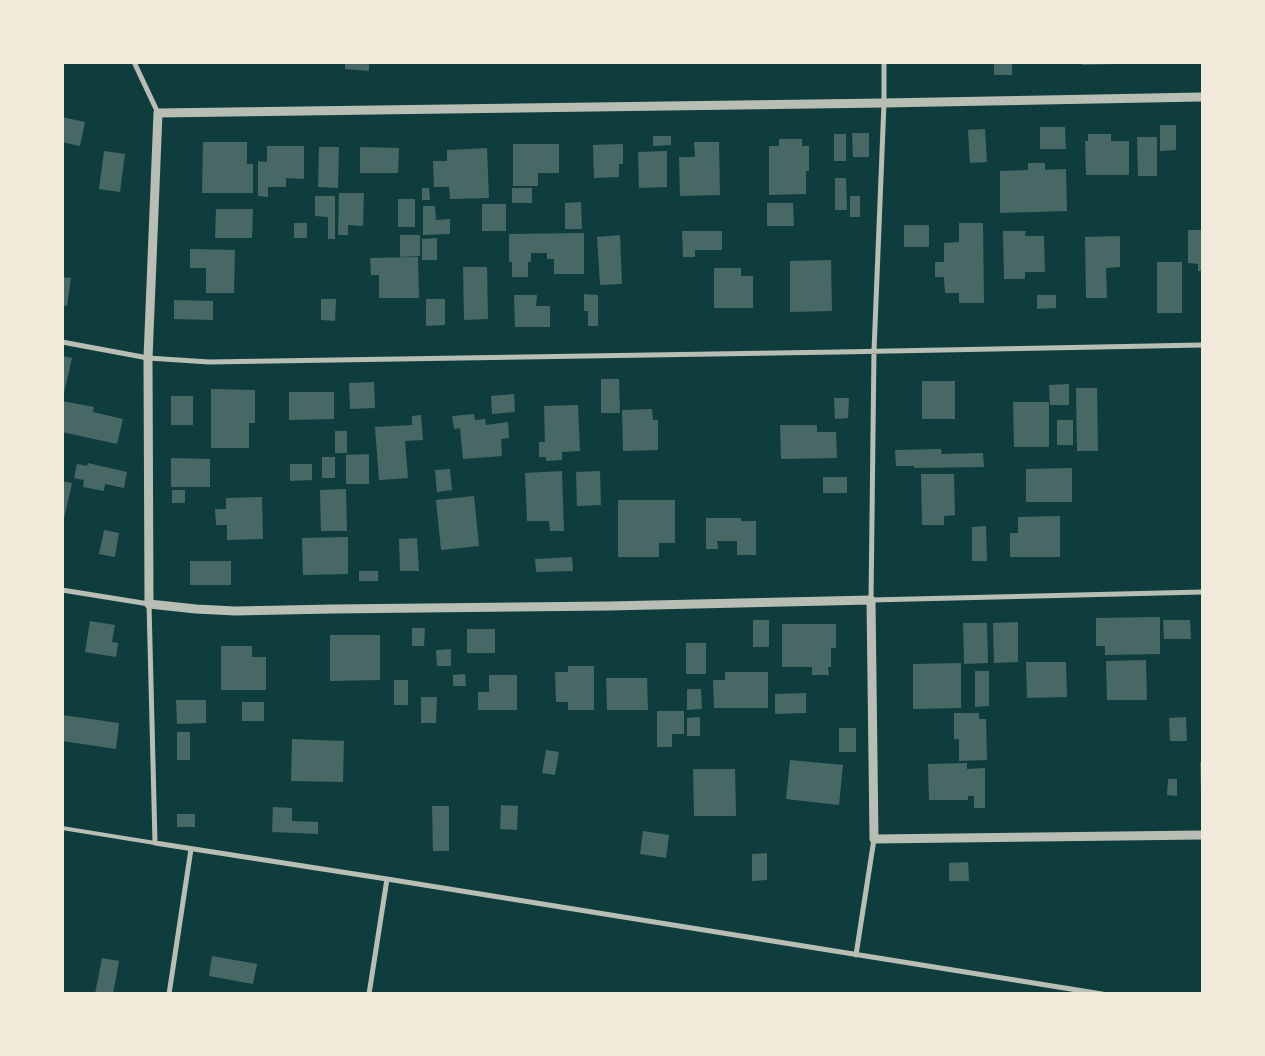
<!DOCTYPE html>
<html>
<head>
<meta charset="utf-8">
<style>
	body { margin:0 }
	#map { position:relative; width:1265px; height:1056px; overflow:hidden; background:#0f3d3e; font-family:"Exo 2",sans-serif }
	canvas { display:block }
	.frame { position:absolute; inset:0; border:64px solid #f1e9da; pointer-events:none }
</style>
</head>
<body>
<div id="map">
<canvas width="1265" height="1056"></canvas>
<div class="frame"></div>
</div>
<script>
const context = document.querySelector('canvas').getContext('2d');
context.lineJoin = 'round';
function paint(path, color) { context.fillStyle = color; context.fill(path, 'evenodd'); }
const toPath = rows => new Path2D(rows.map(r => 'M' + r).join(''));
function stroke(path, color, width, dash) { context.strokeStyle = color; context.lineWidth = width; context.lineCap = dash ? 'butt' : 'round'; context.setLineDash(dash || []); context.stroke(path); }
const building = toPath([
	[345,62,369,62,369,71,345,69],
	[994,62,1012,62,1012,75,994,75],
	[1082,62,1116,62,1116,64,1082,65],
	[62,117,85,122,80,146,62,142],
	[1160,125,1176,125,1176,150,1160,151],
	[1040,127,1065,127,1066,149,1040,149],
	[985,129,987,162,970,163,968,130],
	[852,133,869,133,869,157,853,157],
	[834,134,846,134,846,161,834,161],
	[1088,134,1111,134,1111,141,1129,141,1129,175,1086,175,1085,141,1088,141],
	[653,136,671,136,671,145,653,146],
	[1137,137,1157,137,1157,176,1138,176],
	[779,139,802,139,802,146,809,146,809,171,806,171,806,194,769,195,769,146,779,146],
	[203,142,247,142,247,164,253,164,253,193,202,193],
	[694,142,719,142,720,195,680,196,679,157,695,157],
	[513,144,559,144,559,173,538,173,538,186,513,186],
	[623,144,623,164,619,164,619,177,594,178,593,145],
	[267,146,304,146,304,179,286,178,286,187,268,187,268,197,258,196,258,161,267,162],
	[319,147,339,147,338,188,318,187],
	[360,147,399,148,398,173,360,173],
	[487,148,489,198,450,199,449,187,434,187,433,161,447,161,447,150],
	[104,151,125,154,120,192,99,189],
	[667,151,667,187,639,188,638,152],
	[1028,163,1045,163,1045,170,1066,169,1067,211,1000,213,1000,171,1028,170],
	[835,178,846,178,847,210,835,210],
	[422,188,429,188,430,200,422,200],
	[512,188,532,188,532,203,512,203],
	[339,193,364,193,363,226,348,225,348,235,338,235],
	[315,196,335,196,335,239,328,239,328,217,315,216],
	[850,196,860,196,860,217,850,217],
	[398,199,415,199,415,227,398,227],
	[581,202,582,229,565,229,565,203],
	[767,203,793,203,794,226,767,226],
	[482,204,506,204,506,231,482,231],
	[423,206,435,206,436,220,450,219,450,234,423,235],
	[216,209,253,209,252,238,215,238],
	[294,223,307,223,307,238,294,238],
	[959,223,983,223,984,303,959,303,959,293,945,293,944,277,935,277,935,262,944,262,944,243,959,242],
	[904,225,929,225,929,247,904,247],
	[1188,230,1202,230,1202,271,1198,271,1198,264,1188,263],
	[682,231,722,231,722,250,695,250,695,257,683,257],
	[1003,231,1026,231,1025,236,1044,236,1045,272,1025,272,1025,279,1004,279],
	[584,233,584,274,554,274,554,259,547,259,547,253,531,253,531,262,528,262,528,277,512,277,512,262,509,262,509,234],
	[400,235,420,235,420,256,400,257],
	[620,235,622,284,600,285,597,237],
	[1120,236,1120,267,1106,268,1107,298,1086,298,1085,237],
	[437,238,437,260,422,260,422,239],
	[190,249,235,250,234,293,206,293,206,268,190,268],
	[418,257,419,298,379,298,379,275,371,275,370,258],
	[831,260,832,311,790,312,790,261],
	[1157,262,1182,262,1182,313,1157,313],
	[463,267,487,267,488,319,464,320],
	[714,268,741,268,741,276,753,276,753,308,714,308],
	[62,277,71,278,67,306,62,305],
	[584,294,598,295,598,326,588,326,588,311,584,311],
	[514,295,537,295,536,306,550,306,550,327,515,327],
	[1037,295,1056,295,1056,308,1037,309],
	[321,299,336,299,335,321,321,320],
	[426,299,445,299,445,325,426,326],
	[174,300,213,301,213,320,174,319],
	[62,356,72,358,63,397,62,397],
	[601,379,619,379,620,413,601,413],
	[922,381,955,381,955,419,922,419],
	[374,382,375,408,350,409,349,383],
	[1069,384,1069,405,1050,405,1049,385],
	[1076,388,1097,388,1098,451,1077,451],
	[211,389,255,390,255,423,249,423,249,448,211,448],
	[289,392,334,392,334,419,289,420],
	[514,394,515,412,492,414,491,396],
	[171,396,193,396,193,425,171,425],
	[834,398,849,398,848,418,835,419],
	[62,401,94,407,93,412,123,419,117,444,62,432],
	[1013,402,1049,402,1049,447,1014,447],
	[578,405,580,451,562,452,562,460,546,461,546,457,539,457,539,442,545,442,544,406],
	[652,409,653,420,658,420,658,450,623,451,622,410],
	[474,414,475,420,485,419,486,425,508,422,509,438,501,439,502,456,463,459,460,428,454,429,452,416],
	[421,415,423,440,405,441,408,478,379,480,375,427,412,425,412,416],
	[1057,420,1073,420,1073,445,1057,445],
	[780,425,817,425,817,432,836,432,837,458,781,459],
	[335,431,347,431,347,453,335,453],
	[941,449,942,454,983,453,984,467,914,468,914,466,896,466,895,450],
	[369,454,369,484,346,484,346,455],
	[322,457,335,457,335,478,322,478],
	[171,458,210,459,210,487,171,487],
	[88,463,127,472,124,488,105,484,104,491,83,487,84,480,74,478,77,464,87,466],
	[290,464,312,464,312,480,290,481],
	[1072,468,1072,502,1026,502,1026,469],
	[450,469,452,490,437,492,435,470],
	[562,471,564,531,550,531,549,521,527,521,525,473],
	[600,471,601,505,577,506,576,472],
	[921,474,954,474,955,515,944,516,944,525,922,525],
	[823,477,847,477,847,493,823,493],
	[62,481,72,483,63,523,62,523],
	[346,489,347,531,321,531,320,490],
	[172,490,185,490,185,503,172,503],
	[474,496,479,546,441,550,436,500],
	[262,497,263,539,227,540,227,525,216,525,215,509,226,509,226,498],
	[618,500,675,500,675,543,659,543,659,557,618,557],
	[1060,516,1060,557,1010,557,1010,533,1018,533,1018,517],
	[706,518,741,518,741,521,756,521,756,555,737,555,737,541,717,541,718,549,706,549],
	[986,526,987,561,972,561,972,527],
	[104,530,119,533,115,557,99,554],
	[348,537,348,574,303,575,302,538],
	[417,538,419,571,400,571,399,539],
	[572,557,573,571,536,572,535,559],
	[190,561,231,561,231,585,190,585],
	[359,571,378,571,378,581,359,581],
	[1160,617,1160,654,1105,655,1105,646,1096,646,1096,618],
	[753,620,769,620,769,647,753,647],
	[1163,620,1190,620,1191,639,1164,639],
	[90,621,115,625,112,642,118,643,116,657,85,652],
	[1018,622,1018,662,994,663,993,623],
	[963,623,987,623,988,663,964,664],
	[782,624,836,624,836,648,831,648,831,667,828,667,829,675,812,675,812,667,782,667],
	[412,628,425,628,424,646,412,646],
	[467,629,495,629,495,653,467,653],
	[330,635,380,635,380,680,330,681],
	[686,643,706,643,706,674,686,674],
	[221,646,252,646,252,657,266,657,266,690,221,690],
	[451,649,451,666,437,666,436,650],
	[1146,660,1147,700,1107,700,1106,661],
	[1026,662,1066,662,1067,697,1027,698],
	[961,663,961,708,913,709,913,664],
	[568,666,594,666,594,710,568,710,568,702,556,702,555,672,568,672],
	[975,671,989,671,989,706,975,707],
	[725,672,768,672,768,708,714,708,713,680,725,680],
	[465,674,466,686,453,686,453,675],
	[489,675,517,675,517,710,478,710,478,692,489,692],
	[606,678,647,678,648,710,607,710],
	[394,680,408,680,408,705,394,705],
	[687,689,701,689,702,709,687,710],
	[806,693,806,713,775,714,775,694],
	[421,697,437,697,436,723,421,723],
	[176,700,206,700,206,723,177,724],
	[242,702,264,702,264,721,242,721],
	[657,711,684,711,684,734,672,734,672,747,657,747],
	[954,713,979,713,979,719,986,719,987,760,959,761,959,739,954,739],
	[62,715,119,723,116,749,62,741],
	[700,717,700,736,687,736,687,718],
	[1186,717,1187,741,1170,741,1169,718],
	[839,728,856,728,856,752,839,752],
	[177,732,190,732,190,760,177,760],
	[292,739,344,741,343,782,291,781],
	[546,750,559,752,555,775,542,773],
	[790,760,843,765,839,805,786,799],
	[1200,762,1202,762,1202,793,1201,793],
	[967,763,967,769,985,768,985,808,974,808,974,796,968,796,968,800,929,800,928,764],
	[693,769,735,769,736,816,694,816],
	[1168,779,1177,779,1177,796,1167,795],
	[501,805,518,806,517,830,500,829],
	[432,806,449,806,449,851,433,851],
	[273,807,292,808,292,821,318,822,318,834,272,832],
	[177,814,195,814,195,827,177,827],
	[643,831,669,835,666,858,640,854],
	[767,853,767,880,752,881,752,854],
	[968,862,969,881,949,881,949,863],
	[212,956,257,964,253,984,209,976],
	[102,958,119,961,113,994,95,994]
]);
const service = toPath([
	[62,828,155,843]
]);
const minor = toPath([
	[134,62,158,113],
	[884,62,884,103,874,351,871,600,1202,592],
	[62,342,148,358,209,362,838,352,1202,345],
	[62,590,149,604,155,843,387,879,1102,994],
	[856,955,874,839],
	[169,994,191,849],
	[369,994,387,879]
]);
const tertiary = toPath([
	[1202,97,884,103,158,113,148,358,149,604,196,609,235,611,332,609,609,606,871,600,874,839,1202,835]
]);
paint(building, '#486865');
stroke(service, '#b8beb3', 4);
stroke(minor, '#b8beb3', 5);
stroke(tertiary, '#b8beb3', 9);
</script>
</body>
</html>
